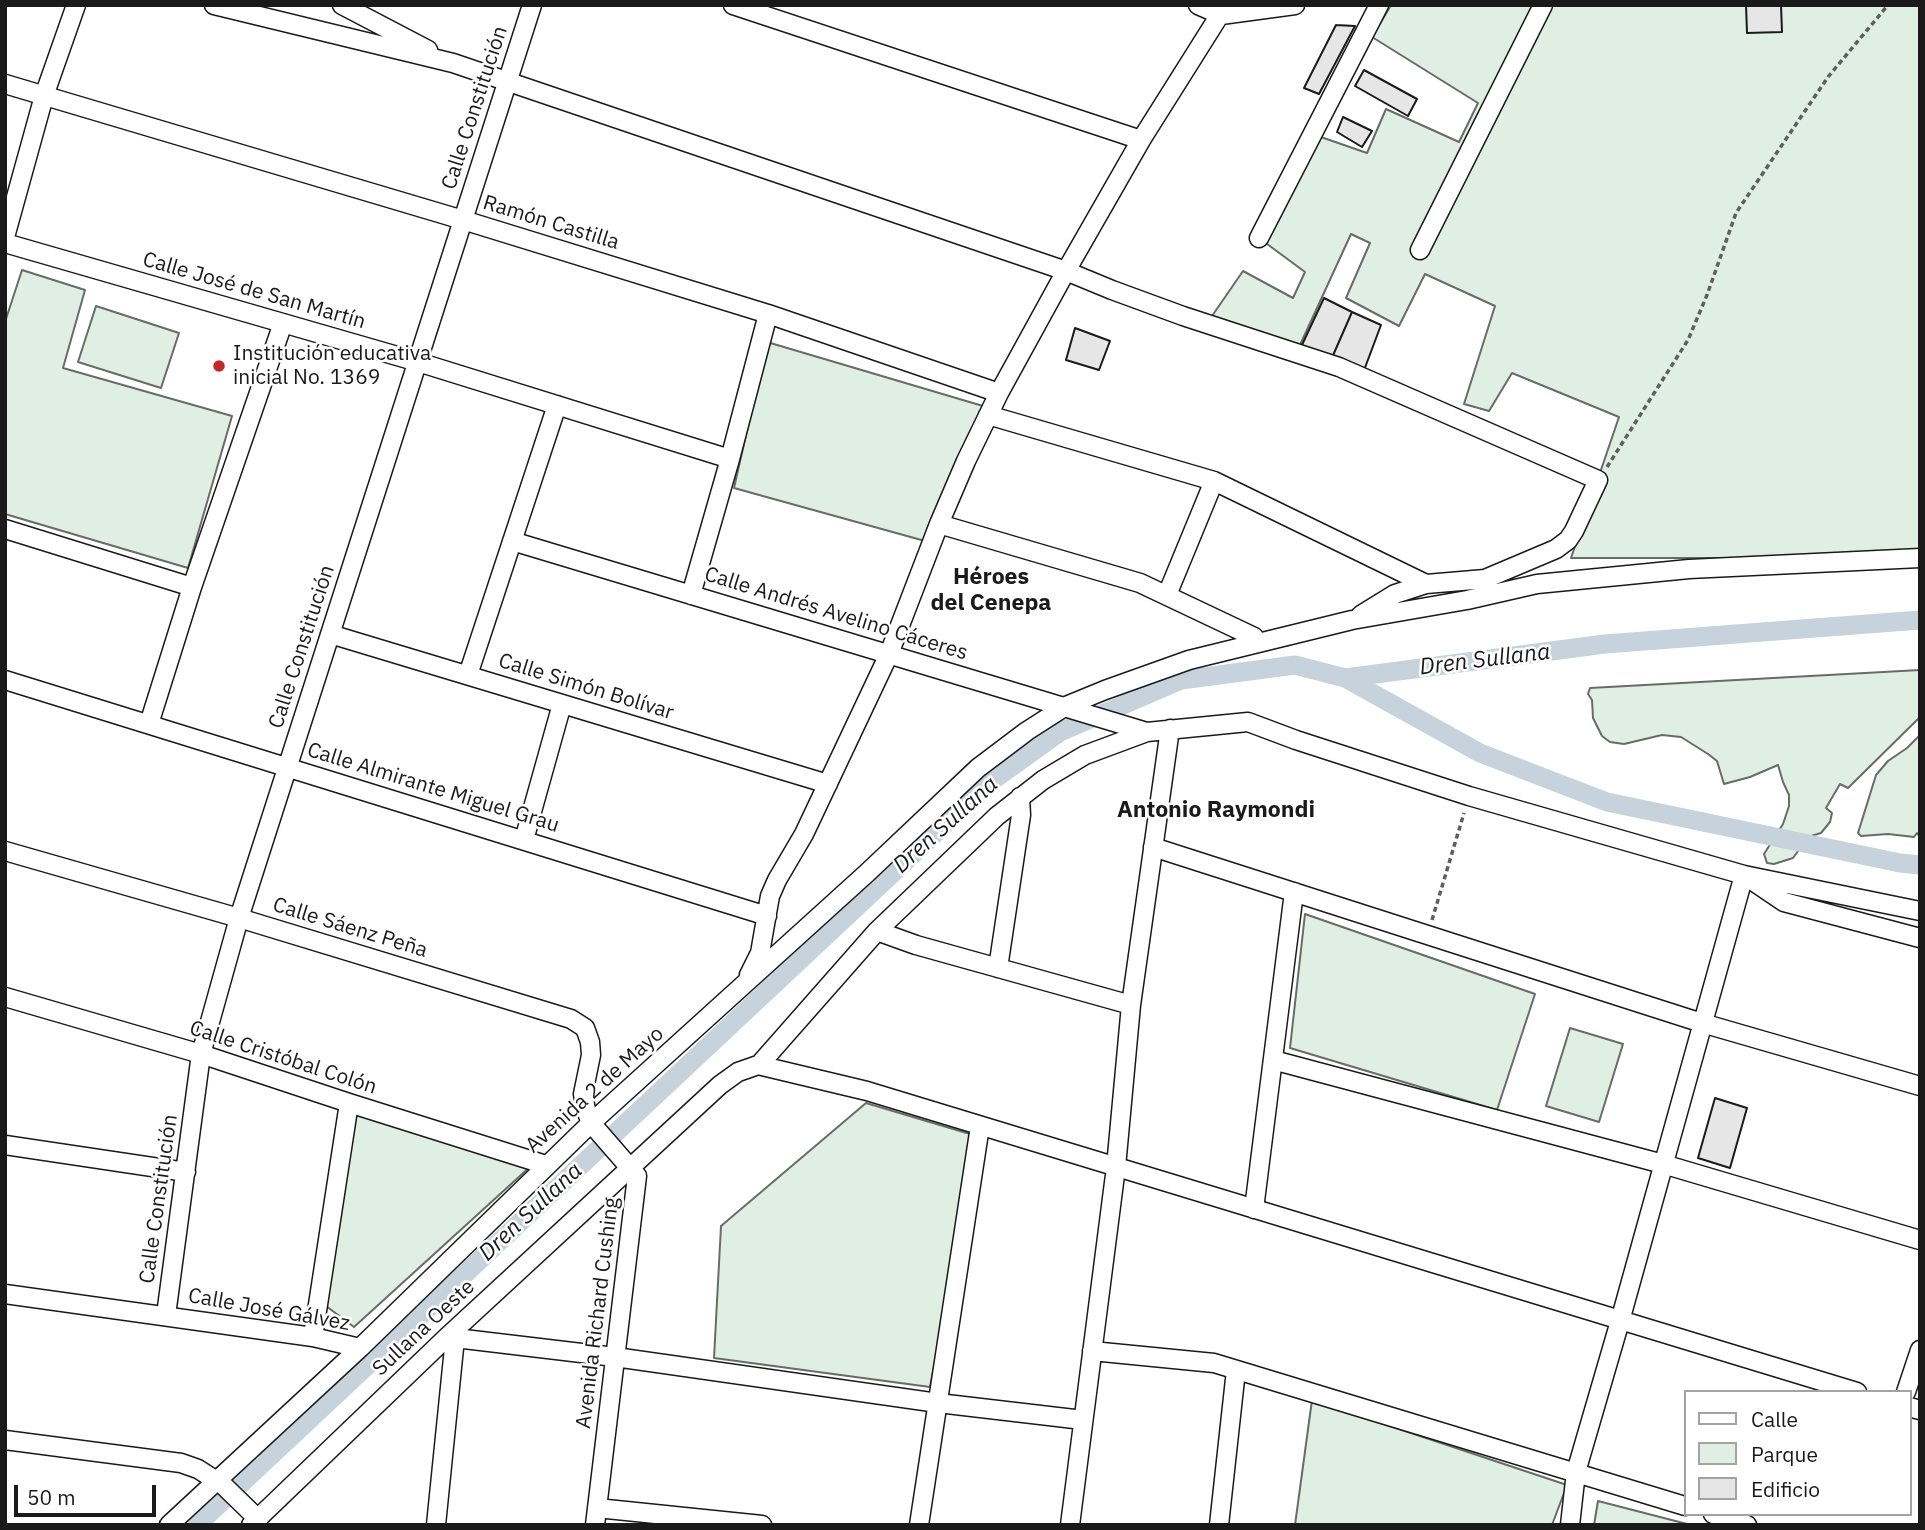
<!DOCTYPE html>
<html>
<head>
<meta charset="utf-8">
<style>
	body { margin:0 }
	#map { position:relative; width:1925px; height:1530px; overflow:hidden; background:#fff; font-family:"IBM Plex Sans",sans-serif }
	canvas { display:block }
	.frame { position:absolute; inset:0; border:7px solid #1a1a1a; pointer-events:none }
	.legend { position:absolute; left:1684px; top:1390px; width:228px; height:126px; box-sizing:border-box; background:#fff; border:2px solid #a3a3a3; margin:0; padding:9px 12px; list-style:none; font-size:21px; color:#1a1a1a }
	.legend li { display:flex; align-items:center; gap:14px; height:35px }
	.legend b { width:35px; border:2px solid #a3a3a3 }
	.scale { position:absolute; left:14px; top:1485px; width:142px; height:32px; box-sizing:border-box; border:4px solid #1a1a1a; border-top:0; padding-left:9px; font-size:21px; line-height:24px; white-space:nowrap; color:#1a1a1a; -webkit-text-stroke:5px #fff; paint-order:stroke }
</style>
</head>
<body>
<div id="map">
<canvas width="1925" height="1530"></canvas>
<div class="frame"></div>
<ul class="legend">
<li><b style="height:9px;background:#fff"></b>Calle</li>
<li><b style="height:19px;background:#e0efe3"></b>Parque</li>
<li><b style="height:19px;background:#e6e6e6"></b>Edificio</li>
</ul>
<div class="scale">50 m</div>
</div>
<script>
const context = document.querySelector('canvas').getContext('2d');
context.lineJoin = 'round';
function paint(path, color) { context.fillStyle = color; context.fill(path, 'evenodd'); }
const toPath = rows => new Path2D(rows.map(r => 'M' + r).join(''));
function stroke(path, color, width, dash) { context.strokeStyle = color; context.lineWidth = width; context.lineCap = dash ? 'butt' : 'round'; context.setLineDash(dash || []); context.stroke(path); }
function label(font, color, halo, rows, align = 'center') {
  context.font = font + ' "IBM Plex Sans",sans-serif'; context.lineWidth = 5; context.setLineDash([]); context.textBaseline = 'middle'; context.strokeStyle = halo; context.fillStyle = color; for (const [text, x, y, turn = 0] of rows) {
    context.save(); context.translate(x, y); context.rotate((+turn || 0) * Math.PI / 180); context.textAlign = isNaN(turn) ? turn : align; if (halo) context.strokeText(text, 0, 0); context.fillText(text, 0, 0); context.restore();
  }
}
const green = toPath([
	[1391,5,1920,5,1920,554,1834,558,1571,558,1619,417,1512,373,1489,411,1464,404,1495,306,1425,274,1399,326,1346,298,1370,243,1351,234,1300,345,1212,316,1243,271,1293,298,1305,272,1259,238,1318,136,1367,153,1386,109,1459,142,1478,103,1372,37,1391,5],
	[22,270,85,290,63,368,232,416,188,568,5,514,5,322,22,270],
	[96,306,179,333,161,388,78,362,96,306],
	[767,342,983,406,925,541,734,488,767,342],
	[1920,670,1920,717,1848,788,1840,784,1826,808,1832,813,1830,822,1821,833,1811,836,1806,840,1793,858,1774,864,1767,863,1764,854,1783,824,1789,806,1789,795,1783,782,1778,765,1750,777,1724,784,1717,761,1708,754,1681,737,1662,735,1624,744,1610,742,1602,736,1593,718,1592,700,1588,694,1590,688,1920,670],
	[1920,735,1920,837,1917,833,1914,837,1888,834,1861,836,1858,833,1876,775,1888,761,1907,748,1920,735],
	[1305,914,1535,994,1497,1110,1290,1048,1305,914],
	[1570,1028,1623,1044,1599,1122,1546,1106,1570,1028],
	[866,1103,980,1137,930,1387,714,1358,721,1226,866,1103],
	[355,1113,532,1165,354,1327,322,1303,355,1113],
	[1312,1400,1567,1485,1552,1525,1295,1525,1312,1400],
	[1598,1501,1691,1525,1594,1525,1598,1501]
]);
const canal = toPath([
	[1345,678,1480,753,1607,802,1900,863,1920,865],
	[197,1525,989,783,1060,732,1181,680,1295,665,1345,678,1605,644,1920,620]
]);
const building = toPath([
	[1746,5,1781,5,1782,32,1747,33,1746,5],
	[1336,25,1355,26,1319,94,1304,88,1336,25],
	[1364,70,1417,99,1408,116,1355,86,1364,70],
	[1343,117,1372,131,1362,147,1337,132,1343,117],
	[1324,298,1352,312,1331,360,1301,347,1324,298],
	[1352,312,1381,325,1363,373,1331,360,1352,312],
	[1075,328,1110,341,1099,370,1066,360,1075,328],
	[1715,1098,1747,1108,1730,1168,1698,1158,1715,1098]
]);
const path = toPath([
	[1607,467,1688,340,1707,295,1736,213,1828,77,1888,5],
	[1432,920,1464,813]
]);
const street = toPath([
	[214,5,453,63,1066,271,1112,290,1183,316,1339,367,1598,480,1574,531,1568,540,1556,549,1485,579,1426,584,1395,594,1361,615],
	[342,5,428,50],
	[733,5,1141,140],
	[1198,5,1221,15,1295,5],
	[5,84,463,220,768,314,999,393],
	[5,237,44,96,76,5],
	[1259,238,1379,5],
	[5,243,418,362,730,459],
	[1420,250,1543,5],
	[988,415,1214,481,1426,584],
	[939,524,1140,583,1254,637,1258,643],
	[5,529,192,587],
	[512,541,1147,732],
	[691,595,730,459,768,314],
	[1167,595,1214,481],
	[330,634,828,784],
	[468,675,557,405],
	[5,680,767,916],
	[149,724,192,587,283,323],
	[524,840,562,704],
	[1153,847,1702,1023,1920,1086],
	[5,851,239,918,571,1019,585,1028,590,1042,591,1055,583,1094,586,1110,591,1123,637,1176,595,1525],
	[1750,879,1784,902,1920,938],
	[877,931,916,945,1131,1005],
	[998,968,1021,815,1020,797],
	[749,975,760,953,770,896,777,880,804,834,889,654,939,524,966,461,999,393,1066,271,1141,140,1226,5],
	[5,997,201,1054,349,1103,546,1165],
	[1273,1060,1663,1164,1920,1240],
	[759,1065,877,931,997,816,1043,780,1085,755,1147,732,1248,722,1296,740,1469,796,1744,875,1920,911],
	[5,1145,186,1172],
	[1254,1209,1294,892],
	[5,1294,313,1337,360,1348],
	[166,1315,201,1054,239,918,532,5],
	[313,1337,349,1103],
	[447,1337,615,1357,938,1403,1083,1420],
	[1092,1351,1214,1363,1685,1506],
	[1906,1392,1920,1350],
	[1909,1407,1920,1410],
	[5,1440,181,1463,198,1469,223,1485,258,1519,258,1525],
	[597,1508,762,1525],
	[1713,1514,1747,1525],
	[169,1525,360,1348,591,1123,867,873,978,768,1027,731,1066,706,1105,690,1189,660,1352,620,1467,600,1537,584,1689,569,1920,558],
	[251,1525,447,1337,720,1085,738,1072,758,1065,867,1091,1857,1392],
	[436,1525,455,1338],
	[919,1525,980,1126],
	[1070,1525,1116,1167,1131,1005,1170,729],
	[1219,1525,1236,1370],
	[1570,1525,1576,1472,1620,1321,1744,875]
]);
const markers = [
	[219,366,7,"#c62828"]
];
const streetNames = [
	["Calle Constitución",475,108,-72],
	["Ramón Castilla",551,223,17],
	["Calle José de San Martín",254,291,16],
	["Calle Andrés Avelino Cáceres",836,614,17],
	["Calle Constitución",302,647,-72],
	["Calle Simón Bolívar",586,687,17],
	["Calle Almirante Miguel Grau",433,788,17],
	["Calle Sáenz Peña",350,928,17],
	["Calle Cristóbal Colón",283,1058,18],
	["Avenida 2 de Mayo",595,1090,-42],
	["Calle Constitución",159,1199,-82],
	["Calle José Gálvez",269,1310,10],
	["Avenida Richard Cushing",598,1313,-83],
	["Sullana Oeste",424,1328,-43]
];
const poiNames = [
	["Institución educativa",233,354],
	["inicial No. 1369",233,378]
];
const neighbourhoodNames = [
	["Héroes",991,577],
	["del Cenepa",991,603],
	["Antonio Raymondi",1216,810]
];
const waterNames = [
	["Dren Sullana",1485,660,-7],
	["Dren Sullana",946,825,-42],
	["Dren Sullana",531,1212,-43]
];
paint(green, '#e0efe3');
stroke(green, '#6a6a6a', 2);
stroke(canal, '#c6d2dc', 19);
paint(building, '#e6e6e6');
stroke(building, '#1a1a1a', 2);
stroke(street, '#1a1a1a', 21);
stroke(path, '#5f5f5f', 3.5, [5, 3.5]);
stroke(street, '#fff', 18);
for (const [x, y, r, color] of markers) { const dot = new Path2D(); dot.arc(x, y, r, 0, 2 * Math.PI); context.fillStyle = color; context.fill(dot); stroke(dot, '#fff', 2.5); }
label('21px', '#1a1a1a', '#fff', streetNames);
label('21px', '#1a1a1a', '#fff', poiNames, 'left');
label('bold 23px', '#1a1a1a', '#fff', neighbourhoodNames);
label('italic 23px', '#1a1a1a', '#fff', waterNames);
</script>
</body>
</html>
